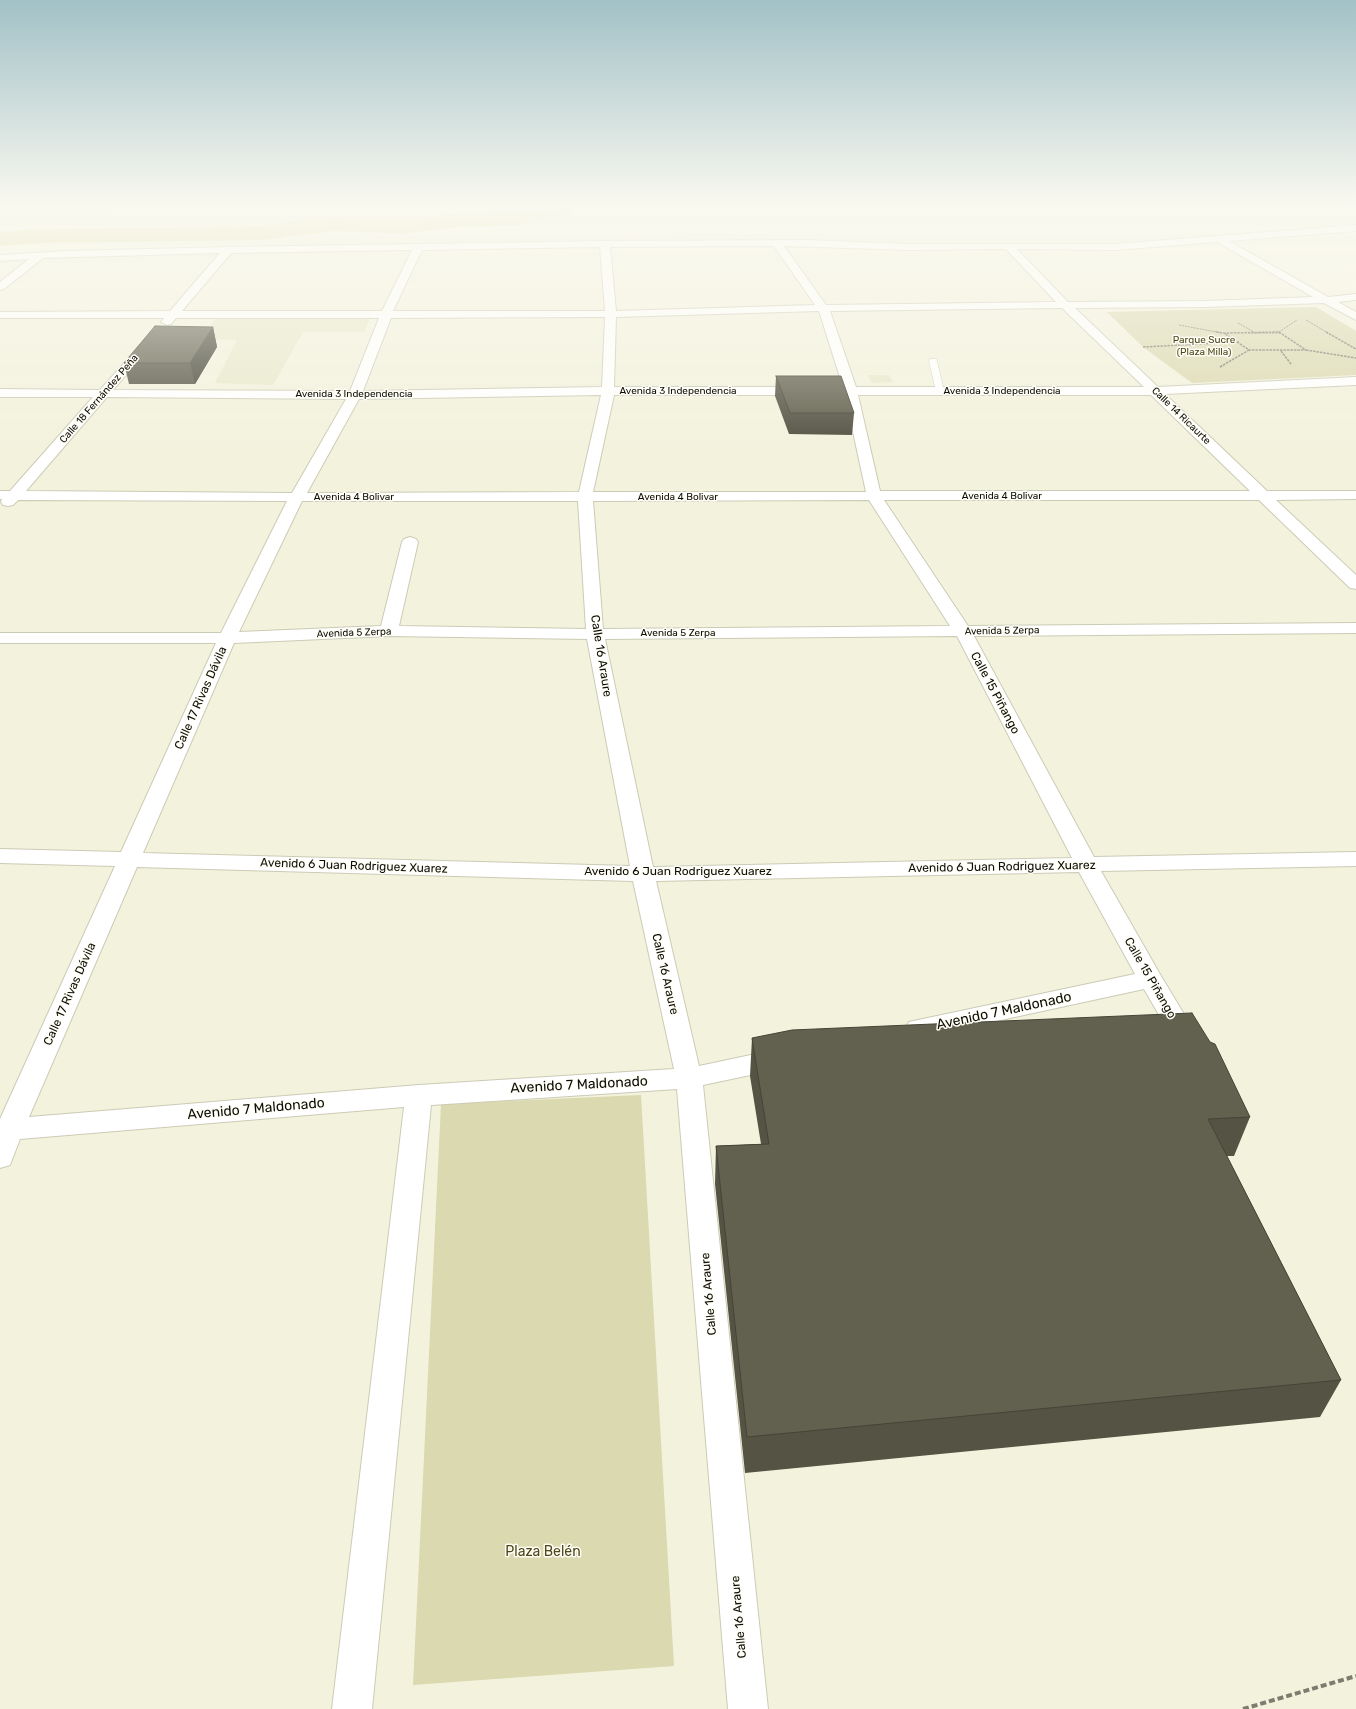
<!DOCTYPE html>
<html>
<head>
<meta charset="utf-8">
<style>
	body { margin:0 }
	canvas { display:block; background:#f3f2dd }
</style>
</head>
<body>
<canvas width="1356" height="1709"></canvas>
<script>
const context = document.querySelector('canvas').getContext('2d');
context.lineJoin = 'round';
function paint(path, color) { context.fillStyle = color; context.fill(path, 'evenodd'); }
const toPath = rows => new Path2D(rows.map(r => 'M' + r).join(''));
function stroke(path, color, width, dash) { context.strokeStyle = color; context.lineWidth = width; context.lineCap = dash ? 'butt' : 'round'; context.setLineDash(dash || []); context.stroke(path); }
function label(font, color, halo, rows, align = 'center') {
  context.font = font + ' Rubik,sans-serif'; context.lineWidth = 3; context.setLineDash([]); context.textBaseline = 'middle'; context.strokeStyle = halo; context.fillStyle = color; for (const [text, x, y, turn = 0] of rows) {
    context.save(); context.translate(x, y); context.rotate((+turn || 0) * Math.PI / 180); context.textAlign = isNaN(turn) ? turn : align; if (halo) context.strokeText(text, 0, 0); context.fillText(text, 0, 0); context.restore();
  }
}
const built = toPath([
	[216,317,370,318,364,332,303,332,273,385,215,383,237,340,202,339],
	[868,375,889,375,893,382,872,383]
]);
const green = toPath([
	[1316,307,1356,331,1356,375,1192,383,1143,347,1107,312],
	[641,1095,674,1666,413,1685,441,1104]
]);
const river = toPath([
	[531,208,572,208,569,213,519,225,457,227,403,234,334,231,261,240,40,243,0,246,0,232,40,229,261,226,334,217,403,220,457,213,519,211,531,208]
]);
const pathFar2 = toPath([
	[1306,320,1328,333],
	[1238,323,1254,332],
	[1179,325,1222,333],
	[1279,332,1297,320],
	[1248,333,1280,333]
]);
const pathFar1 = toPath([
	[1216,332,1224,333],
	[1279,332,1306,350,1249,350,1224,333,1279,332],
	[1326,332,1356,349],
	[1143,347,1239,342],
	[1306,350,1356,358],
	[1281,351,1291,364],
	[1220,367,1249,350]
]);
const path = toPath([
	[1243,1709,1356,1676]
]);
const lane = toPath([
	[930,359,936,359,937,361,944,391,943,393,937,393,936,391,929,361,930,359]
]);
const street = toPath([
	[60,208,114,208,110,211,0,218,0,212,60,208],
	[1356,225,1356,231,1229,241,1328,297,1356,294,1356,300,1338,302,1356,312,1356,320,1324,303,1206,307,1075,308,1158,387,1356,377,1356,385,1165,394,1267,491,1356,491,1356,499,1276,500,1356,575,1356,589,1350,588,1259,500,884,500,968,626,1356,623,1356,633,974,636,1094,857,1356,852,1356,866,1101,871,1161,976,1199,1039,1195,1046,1186,1048,1177,1046,1144,989,918,1038,909,1036,905,1029,909,1022,918,1020,1135,974,1079,872,656,881,699,1066,779,1049,788,1052,792,1059,788,1066,779,1069,703,1085,768,1709,728,1709,677,1089,431,1105,372,1709,332,1709,404,1107,20,1139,10,1165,0,1168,0,1119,115,866,0,863,0,849,121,852,216,643,0,643,0,633,221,633,287,501,18,500,13,505,8,506,3,505,1,502,2,499,0,499,0,491,10,491,93,397,0,397,0,389,100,390,141,344,145,342,149,344,151,346,113,390,350,391,379,318,176,318,171,324,167,325,161,322,164,318,0,318,0,312,170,311,220,253,43,258,4,289,0,290,0,282,29,259,0,261,0,255,65,251,228,247,605,241,809,240,909,244,1115,244,1356,225],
	[1217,242,1313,297,1206,301,1068,302,1017,249,1115,250,1217,242],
	[774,246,815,305,616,311,610,247,774,246],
	[784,246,909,250,1006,249,1056,302,826,305,784,246],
	[600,247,605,311,393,311,422,250,600,247],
	[412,250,382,311,182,311,231,253,412,250],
	[1062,308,1144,387,856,387,830,311,1062,308],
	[819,311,843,387,614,387,616,317,819,311],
	[605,317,602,387,363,391,391,318,605,317],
	[601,395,579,492,307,493,359,399,601,395],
	[614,395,845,395,866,492,593,492,614,395],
	[858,395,1151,395,1250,491,880,491,858,395],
	[107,397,346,399,292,493,26,491,107,397],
	[869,500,950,626,603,629,593,501,869,500],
	[302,501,578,501,586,629,399,626,418,542,416,539,410,537,404,539,402,542,381,626,239,632,302,501],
	[389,636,587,639,630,866,143,853,234,643,389,636],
	[957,636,1072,858,653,867,605,639,957,636],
	[137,867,633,881,674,1069,419,1085,29,1117,137,867]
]);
const wall = toPath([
	[213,327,217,347,195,384,129,384,124,363],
	[776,376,854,413,852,435,789,434,775,396],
	[752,1038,1250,1117,1234,1156,1227,1156,1341,1380,1320,1417,745,1473,715,1184,716,1146,761,1144,750,1076]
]);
const shadedWall = toPath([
	[213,327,217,347,195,384,190,363]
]);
const building = toPath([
	[155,326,213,327,190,363,124,363,155,326],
	[776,376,841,376,854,413,790,413,776,376],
	[1192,1013,1210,1042,1215,1044,1250,1117,1208,1119,1341,1380,747,1437,716,1146,769,1144,752,1038,792,1030,1192,1013]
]);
const farParknames = [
	["Parque Sucre",1204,340],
	["(Plaza Milla)",1204,352]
];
const farStreetnames = [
	["Avenida 3 Independencia",678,391],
	["Avenida 3 Independencia",1002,391],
	["Avenida 3 Independencia",354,394],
	["Calle 18 Fernández Peña",99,399,-49],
	["Calle 14 Ricaurte",1181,416,44],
	["Avenida 4 Bolivar",1002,496],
	["Avenida 4 Bolivar",354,497],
	["Avenida 4 Bolivar",678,497],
	["Avenida 5 Zerpa",1002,631,-1],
	["Avenida 5 Zerpa",354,633,-2],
	["Avenida 5 Zerpa",678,633]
];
const streetNames = [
	["Calle 16 Araure",601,656,81],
	["Calle 15 Piñango",995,693,62],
	["Calle 17 Rivas Dávila",201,698,-66],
	["Avenido 6 Juan Rodriguez Xuarez",354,866,2],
	["Avenido 6 Juan Rodriguez Xuarez",1002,867,-1],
	["Avenido 6 Juan Rodriguez Xuarez",678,872],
	["Calle 16 Araure",665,974,77],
	["Calle 15 Piñango",1150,978,60],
	["Calle 17 Rivas Dávila",70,994,-66],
	["Calle 16 Araure",709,1294,-95],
	["Calle 16 Araure",739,1617,-95]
];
const nearStreetnames = [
	["Avenido 7 Maldonado",1004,1011,-12],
	["Avenido 7 Maldonado",579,1085,-3],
	["Avenido 7 Maldonado",256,1109,-5]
];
const nearParknames = [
	["Plaza Belén",543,1552]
];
paint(built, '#e9e8cb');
paint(green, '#dbd9b0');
paint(river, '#d9d496');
stroke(lane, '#cccbb6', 1);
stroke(street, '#cccbb6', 2);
stroke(pathFar2, '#7d7d6f', 1, [2, 1]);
stroke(pathFar1, '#7d7d6f', 1.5, [2.5, 1]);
stroke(path, '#7d7d6f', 4, [6, 3]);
paint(lane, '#fff');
paint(street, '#fff');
paint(wall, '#545344');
paint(shadedWall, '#454437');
paint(building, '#62614f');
stroke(building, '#454437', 1);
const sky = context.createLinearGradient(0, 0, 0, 448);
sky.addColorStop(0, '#a2c1c7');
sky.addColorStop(0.46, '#faf9f0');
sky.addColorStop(1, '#faf9f000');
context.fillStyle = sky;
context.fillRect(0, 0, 1356, 448);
label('10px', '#4c4819', '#fffef6', farParknames);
label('10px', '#0d0d06', '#fffef6', farStreetnames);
label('12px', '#0d0d06', '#fffef6', streetNames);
label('14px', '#0d0d06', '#fffef6', nearStreetnames);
label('14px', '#4c4819', '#fffef6', nearParknames);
</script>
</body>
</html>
